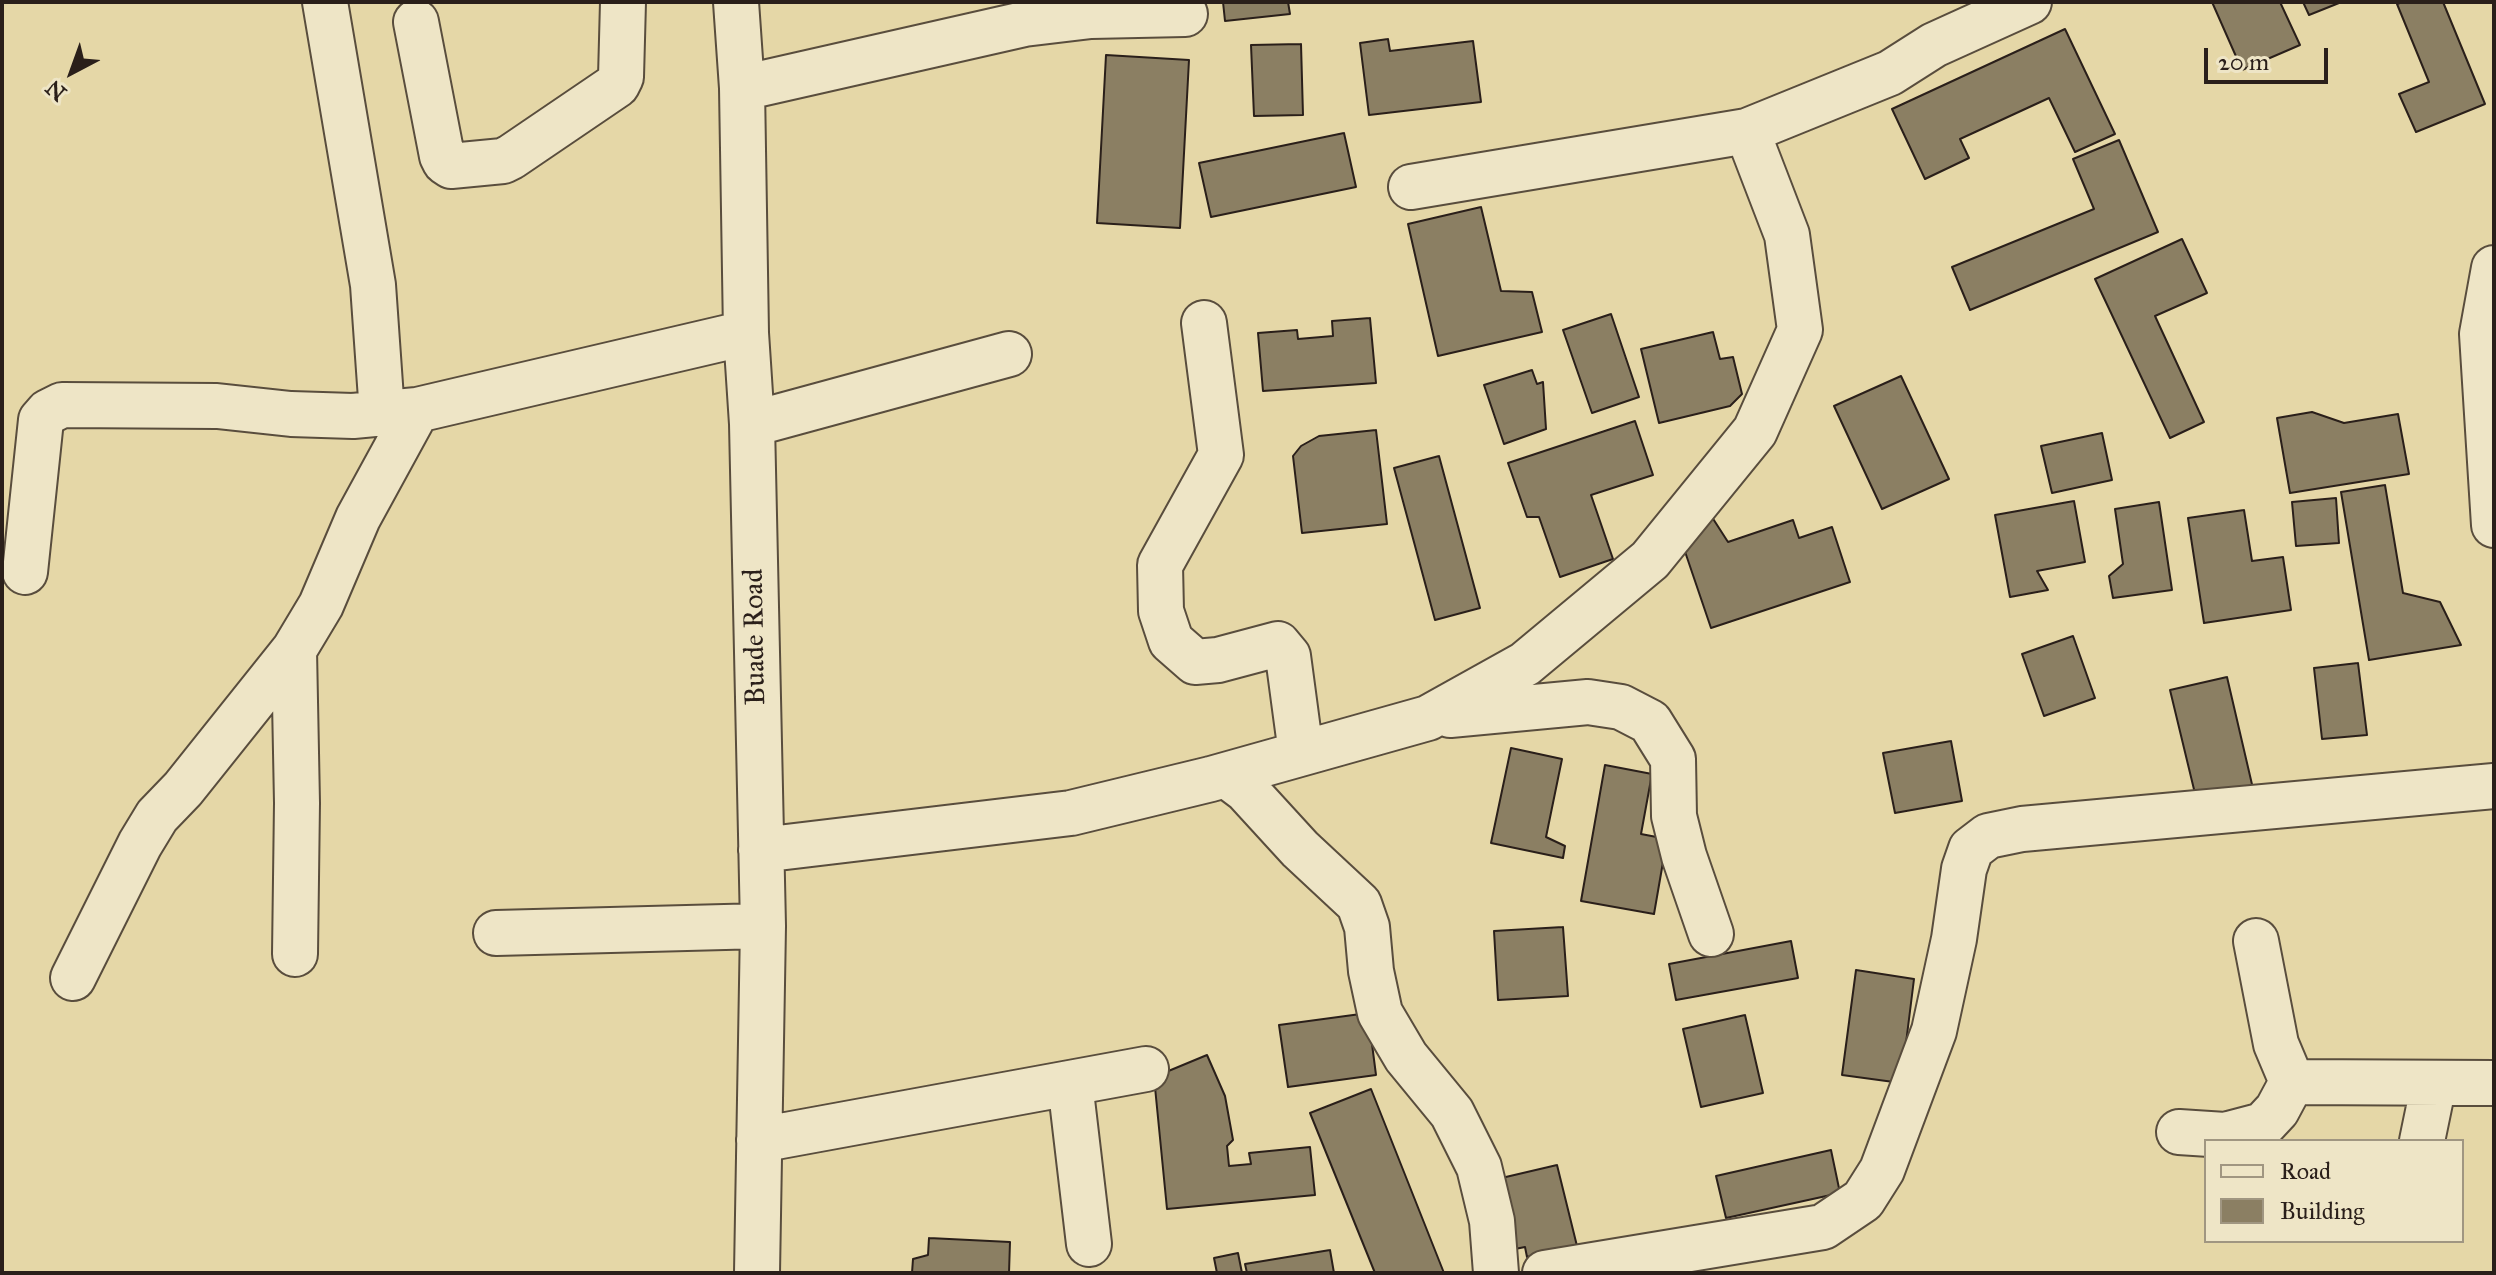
<!DOCTYPE html>
<html>
<head>
<meta charset="utf-8">
<style>
	body { margin:0 }
	#map { position:relative; width:2496px; height:1275px; overflow:hidden; background:#e5d7a7; font-family:"IM FELL Great Primer",serif }
	canvas { display:block }
	.frame { position:absolute; inset:0; border:4px solid #2a1f1a; pointer-events:none }
	.legend { position:absolute; left:2204px; top:1139px; width:260px; height:104px; box-sizing:border-box; background:#eee5c6; border:2px solid #a09681; margin:0; padding:10px 14px; list-style:none; font-size:24px; color:#2a1f1a }
	.legend li { display:flex; align-items:center; gap:16px; height:40px }
	.legend b { width:40px; border:2px solid #a09681 }
	.north { position:absolute; left:32px; top:32px; width:80px; height:80px; -webkit-text-stroke:6px #eee5c6; paint-order:stroke; rotate:221deg; font-size:22px; font-weight:700; line-height:32px; text-align:center; color:#2a1f1a }
	.north::after { content:''; display:block; margin:auto; width:28px; height:36px; background:#2a1f1a; clip-path:polygon(50% 0,100% 100%,50% 72%,0 100%) }
	.scale { position:absolute; left:2204px; top:48px; width:124px; height:36px; box-sizing:border-box; border:4px solid #2a1f1a; border-top:0; padding-left:10px; font-size:24px; line-height:28px; white-space:nowrap; color:#2a1f1a; -webkit-text-stroke:6px #eee5c6; paint-order:stroke }
</style>
</head>
<body>
<div id="map">
<canvas width="2496" height="1275"></canvas>
<div class="frame"></div>
<ul class="legend">
<li><b style="height:10px;background:#eee5c6"></b>Road</li>
<li><b style="height:22px;background:#8b7f63"></b>Building</li>
</ul>
<div class="north">N</div>
<div class="scale">20 m</div>
</div>
<script>
const context = document.querySelector('canvas').getContext('2d');
context.lineJoin = 'round';
function paint(path, color) { context.fillStyle = color; context.fill(path, 'evenodd'); }
const toPath = rows => new Path2D(rows.map(r => 'M' + r).join(''));
function stroke(path, color, width, dash) { context.strokeStyle = color; context.lineWidth = width; context.lineCap = dash ? 'butt' : 'round'; context.setLineDash(dash || []); context.stroke(path); }
function label(font, color, halo, rows, align = 'center') {
  context.font = font + ' "IM FELL Great Primer",serif'; context.lineWidth = 6; context.setLineDash([]); context.textBaseline = 'middle'; context.strokeStyle = halo; context.fillStyle = color; for (const [text, x, y, turn = 0] of rows) {
    context.save(); context.translate(x, y); context.rotate((+turn || 0) * Math.PI / 180); context.textAlign = isNaN(turn) ? turn : align; if (halo) context.strokeText(text, 0, 0); context.fillText(text, 0, 0); context.restore();
  }
}
const building = toPath([
	[1223,2,1288,2,1290,14,1225,21,1223,2],
	[2212,2,2280,2,2300,45,2242,70,2212,2],
	[2303,2,2339,2,2339,3,2309,15,2303,2],
	[2403,2,2443,2,2485,104,2416,132,2399,94,2429,82,2397,4,2403,2],
	[2065,29,2115,134,2075,152,2049,98,1960,139,1969,158,1925,179,1892,109,2065,29],
	[1388,39,1390,51,1473,41,1481,102,1369,115,1360,43,1388,39],
	[1301,44,1303,115,1254,116,1251,45,1301,44],
	[1106,55,1189,60,1180,228,1097,223,1106,55],
	[1344,133,1356,187,1211,217,1199,163,1344,133],
	[2119,140,2158,232,1970,310,1952,267,2094,209,2073,159,2119,140],
	[1481,207,1501,291,1532,292,1542,332,1438,356,1408,224,1481,207],
	[2182,239,2207,293,2155,316,2204,422,2170,438,2095,279,2182,239],
	[1611,314,1639,397,1592,413,1563,330,1611,314],
	[1370,318,1376,383,1263,391,1258,333,1297,330,1298,339,1333,336,1332,321,1370,318],
	[1713,332,1720,359,1733,357,1742,394,1730,406,1659,423,1641,349,1713,332],
	[1532,370,1537,384,1543,382,1546,429,1504,444,1484,385,1532,370],
	[1901,376,1949,479,1882,509,1834,406,1901,376],
	[2312,412,2344,423,2398,414,2409,474,2290,493,2277,418,2312,412],
	[1635,421,1653,475,1591,495,1613,559,1560,577,1539,517,1527,517,1508,463,1635,421],
	[1376,430,1387,524,1302,533,1293,456,1301,446,1319,436,1376,430],
	[2102,433,2112,480,2052,493,2041,446,2102,433],
	[1439,456,1480,608,1435,620,1394,468,1439,456],
	[2385,485,2403,593,2440,602,2461,645,2369,660,2341,492,2385,485],
	[2336,498,2339,543,2296,546,2292,502,2336,498],
	[2074,501,2085,562,2037,571,2048,590,2010,597,1995,515,2074,501],
	[2159,502,2172,590,2113,598,2109,576,2123,564,2115,509,2159,502],
	[2244,510,2252,561,2283,557,2291,610,2204,623,2188,518,2244,510],
	[1710,514,1728,542,1793,520,1799,538,1832,527,1850,582,1711,628,1679,534,1710,514],
	[2073,636,2095,698,2044,716,2022,654,2073,636],
	[2358,663,2367,735,2322,739,2314,668,2358,663],
	[2227,677,2254,793,2198,806,2170,690,2227,677],
	[1951,741,1962,801,1895,813,1883,753,1951,741],
	[1511,748,1562,759,1546,837,1565,846,1563,858,1491,843,1511,748],
	[1605,765,1652,774,1641,834,1667,839,1654,914,1581,901,1605,765],
	[1563,927,1568,996,1498,1000,1494,931,1563,927],
	[1791,941,1798,978,1676,1000,1669,964,1791,941],
	[1856,970,1914,979,1901,1083,1842,1075,1856,970],
	[1368,1013,1376,1075,1288,1087,1279,1025,1368,1013],
	[1745,1015,1763,1093,1701,1107,1683,1029,1745,1015],
	[1207,1055,1225,1096,1233,1140,1227,1146,1229,1166,1251,1164,1249,1153,1310,1147,1315,1195,1167,1209,1154,1077,1207,1055],
	[1371,1089,1444,1273,1375,1273,1310,1113,1371,1089],
	[1831,1150,1840,1193,1726,1218,1716,1176,1831,1150],
	[1557,1165,1577,1246,1527,1257,1525,1247,1510,1250,1493,1180,1557,1165],
	[929,1238,1010,1242,1009,1273,912,1273,913,1259,928,1255,929,1238],
	[1330,1250,1334,1273,1247,1273,1245,1264,1330,1250],
	[1238,1253,1242,1273,1217,1273,1214,1258,1238,1253]
]);
const minor = toPath([
	[325,2,373,285,382,413],
	[736,2,742,88,746,333,752,424,763,926,757,1273],
	[416,22,442,156,445,162,451,166,503,161,511,157,617,85,621,77,623,2],
	[742,88,1024,24,1091,16,1185,14],
	[1411,187,1747,131],
	[2494,268,2482,334,2494,525],
	[1204,323,1221,455,1160,565,1161,611,1171,641,1195,662,1218,660,1278,644,1288,656,1301,753],
	[752,424,1009,354],
	[25,572,41,420,48,412,62,405,217,406,291,414,353,416,417,410,746,333],
	[294,650,297,803,295,954],
	[1450,715,1588,702,1621,707,1650,722,1673,759,1674,816,1684,856,1711,934],
	[1226,775,1246,790,1300,849,1359,904,1367,927,1371,971,1380,1013,1406,1057,1452,1113,1479,1167,1492,1221,1496,1273],
	[761,850,1071,813,1211,779,1428,718,1525,664,1650,560,1755,431,1800,330,1787,235,1747,131,1890,73,1934,45,2029,2],
	[496,933,763,926],
	[2256,941,2276,1044,2292,1082],
	[73,978,140,844,157,816,183,789,294,650,321,605,358,518,417,410],
	[1070,1083,1089,1244],
	[2179,1132,2225,1135,2263,1125,2277,1110,2292,1082,2494,1083],
	[759,1140,1146,1069],
	[2422,1141,2434,1083],
	[1545,1273,1823,1227,1863,1200,1882,1170,1934,1031,1954,939,1964,869,1971,849,1988,836,2022,829,2494,786]
]);
const streetNames = [
	["Buade Road",756,637,-91]
];
paint(building, '#8b7f63');
stroke(building, '#2a1f1a', 2);
stroke(minor, '#594d3d', 48);
stroke(minor, '#eee5c6', 44);
label('28px', '#2a1f1a', '#eee5c6', streetNames);
</script>
</body>
</html>
